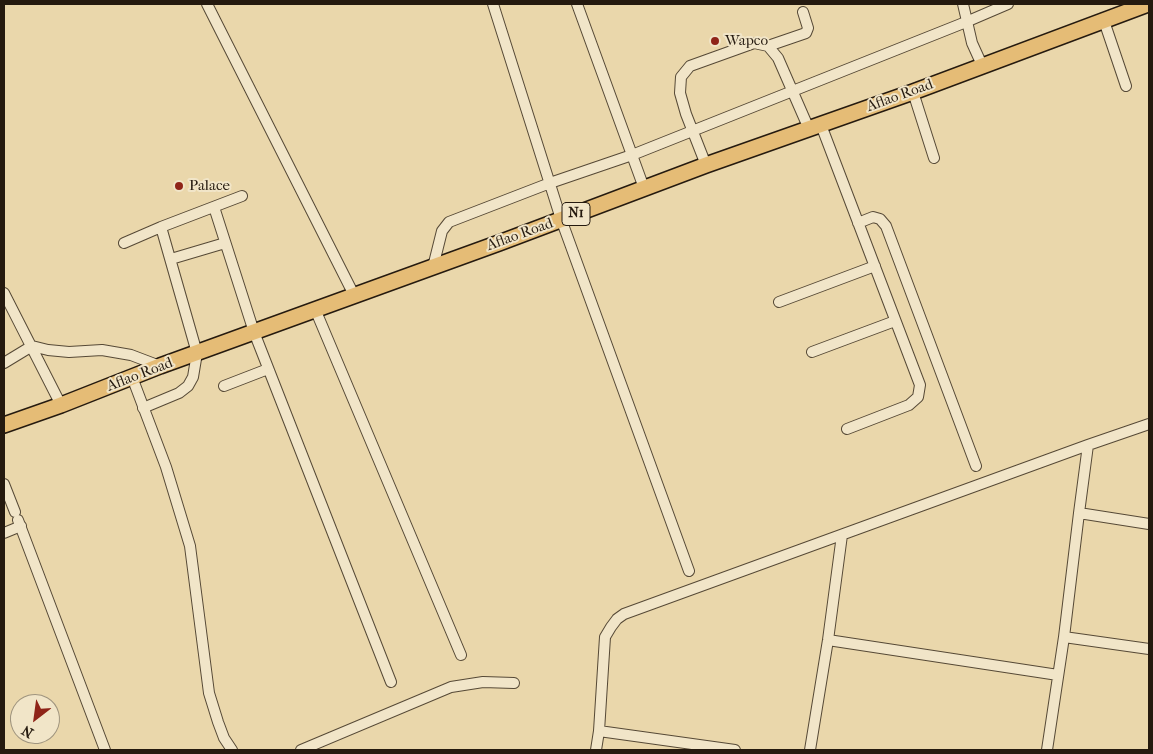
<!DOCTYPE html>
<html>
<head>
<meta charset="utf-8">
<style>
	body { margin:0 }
	#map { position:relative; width:1153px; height:754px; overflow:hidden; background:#ead7ab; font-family:"IM FELL French Canon",serif }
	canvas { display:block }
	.frame { position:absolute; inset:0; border:5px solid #251a0f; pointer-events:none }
	.north { position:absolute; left:10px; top:694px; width:50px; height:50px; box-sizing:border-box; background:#f1e5c8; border:1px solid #9f947e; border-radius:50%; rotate:210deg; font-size:14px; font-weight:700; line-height:20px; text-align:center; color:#251a0f }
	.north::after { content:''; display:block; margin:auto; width:18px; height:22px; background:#8f2418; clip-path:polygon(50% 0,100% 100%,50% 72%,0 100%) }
</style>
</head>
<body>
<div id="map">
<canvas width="1153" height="754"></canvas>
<div class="frame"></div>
<div class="north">N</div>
</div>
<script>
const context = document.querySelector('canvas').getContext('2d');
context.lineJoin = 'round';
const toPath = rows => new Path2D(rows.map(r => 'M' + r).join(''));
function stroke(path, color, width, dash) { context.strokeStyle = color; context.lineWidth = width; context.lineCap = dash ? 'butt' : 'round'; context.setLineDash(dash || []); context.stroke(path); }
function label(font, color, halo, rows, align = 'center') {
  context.font = font + ' "IM FELL French Canon",serif'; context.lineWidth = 4; context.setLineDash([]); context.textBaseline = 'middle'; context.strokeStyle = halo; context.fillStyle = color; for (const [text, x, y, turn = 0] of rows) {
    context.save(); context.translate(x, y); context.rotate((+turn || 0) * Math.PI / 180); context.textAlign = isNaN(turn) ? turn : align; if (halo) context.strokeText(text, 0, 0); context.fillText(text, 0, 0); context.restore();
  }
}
const minor = toPath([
	[207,4,354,295],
	[493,4,561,219,689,571],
	[577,4,644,188],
	[963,4,972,43,982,65],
	[1104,21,1126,86],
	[768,46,806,33,808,28,803,12],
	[913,92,934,158],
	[821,125,920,385,918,397,909,405,847,429],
	[706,165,686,114,680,93,681,77,690,66,754,43,768,46,778,58,809,129],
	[214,207,254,332,391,682],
	[858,223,873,217,880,219,886,226,976,466],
	[124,243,161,227,242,196],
	[171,259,225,243],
	[433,267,442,231,449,222,550,183,632,155,966,22,1008,4],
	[4,293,61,405],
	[779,302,875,266],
	[315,309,461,655],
	[812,352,895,321],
	[4,363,32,346,48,350,69,352,102,350,131,355,160,366],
	[132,377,166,467,190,546,209,693,218,722,224,738,232,750],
	[224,386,268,369],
	[143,408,179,393,188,386,193,377,197,353,161,227],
	[4,484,15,512],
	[1079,513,1149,524],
	[18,520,105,750],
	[4,533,21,526],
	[1064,637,1149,649],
	[828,640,1058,675],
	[599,731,735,750],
	[301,750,451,687,483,682,514,683],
	[596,750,599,731,605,637,611,627,617,619,624,614,1088,445,1149,424],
	[810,750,828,640,842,535],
	[1047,750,1064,637,1079,513,1088,445]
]);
const highway = toPath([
	[4,425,61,405,160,366,499,243,706,165,913,92,1148,4]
]);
const markers = [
	[715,41,5,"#8f2418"],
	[179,186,5,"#8f2418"]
];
const shields = [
	[576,214,28]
];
const shieldNames = [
	["N1",576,214]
];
const poiNames = [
	["Wapco",725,41],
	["Palace",189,186]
];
const streetNames = [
	["Aflao Road",900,96,-20],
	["Aflao Road",520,235,-20],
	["Aflao Road",140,375,-21]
];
stroke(minor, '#564936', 12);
stroke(highway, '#251a0f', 18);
stroke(minor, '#f1e5c8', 10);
stroke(highway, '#e5bc76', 15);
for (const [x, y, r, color] of markers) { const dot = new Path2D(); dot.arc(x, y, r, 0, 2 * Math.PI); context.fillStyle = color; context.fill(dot); stroke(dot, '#f1e5c8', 2); }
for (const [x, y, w] of shields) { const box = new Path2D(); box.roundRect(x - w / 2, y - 11.5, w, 23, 4); context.fillStyle = '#f1e5c8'; context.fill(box); stroke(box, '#251a0f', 1); }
label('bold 14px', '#251a0f', null, shieldNames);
label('15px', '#251a0f', '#f1e5c8', poiNames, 'left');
label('15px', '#251a0f', '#f1e5c8', streetNames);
</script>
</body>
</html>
